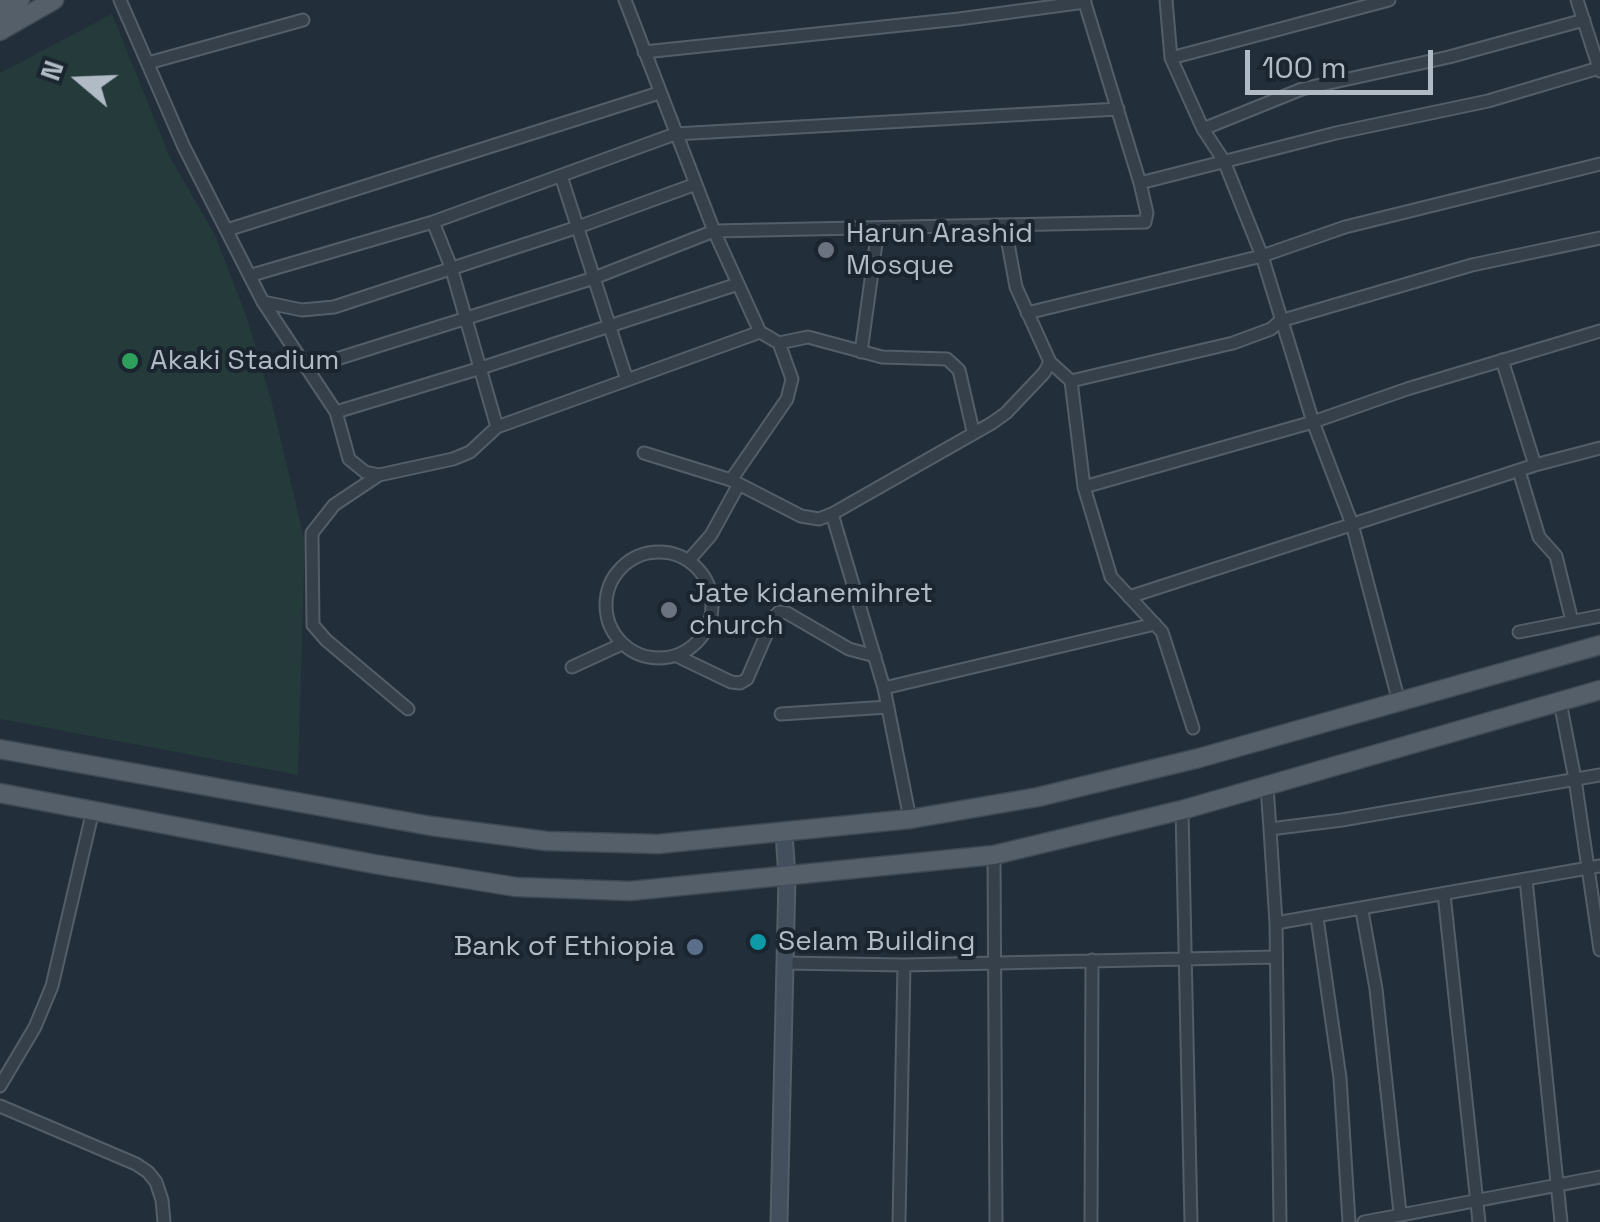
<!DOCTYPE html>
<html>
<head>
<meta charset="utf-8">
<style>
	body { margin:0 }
	#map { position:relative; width:1600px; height:1222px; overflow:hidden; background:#222e3a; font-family:"Space Grotesk",sans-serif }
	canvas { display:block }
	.north { position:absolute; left:30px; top:30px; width:100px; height:100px; -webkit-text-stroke:8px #1b252f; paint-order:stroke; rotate:289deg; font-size:28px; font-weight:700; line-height:40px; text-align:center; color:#b1bbc6 }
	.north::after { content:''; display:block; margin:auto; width:35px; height:45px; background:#b1bbc6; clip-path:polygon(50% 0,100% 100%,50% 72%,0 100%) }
	.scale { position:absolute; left:1245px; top:50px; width:188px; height:45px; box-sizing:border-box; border:5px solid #b1bbc6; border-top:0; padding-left:12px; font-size:30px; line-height:35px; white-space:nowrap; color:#b1bbc6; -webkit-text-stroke:8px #1b252f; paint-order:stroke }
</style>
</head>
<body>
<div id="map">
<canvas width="1600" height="1222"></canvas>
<div class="north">N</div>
<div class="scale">100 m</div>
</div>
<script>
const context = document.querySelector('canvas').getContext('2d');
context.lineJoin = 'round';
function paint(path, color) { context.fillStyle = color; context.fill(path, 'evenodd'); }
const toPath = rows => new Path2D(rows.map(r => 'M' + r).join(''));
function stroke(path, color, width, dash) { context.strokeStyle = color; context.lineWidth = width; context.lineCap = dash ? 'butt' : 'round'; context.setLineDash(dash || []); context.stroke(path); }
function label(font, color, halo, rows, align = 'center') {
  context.font = font + ' "Space Grotesk",sans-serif'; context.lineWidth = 8; context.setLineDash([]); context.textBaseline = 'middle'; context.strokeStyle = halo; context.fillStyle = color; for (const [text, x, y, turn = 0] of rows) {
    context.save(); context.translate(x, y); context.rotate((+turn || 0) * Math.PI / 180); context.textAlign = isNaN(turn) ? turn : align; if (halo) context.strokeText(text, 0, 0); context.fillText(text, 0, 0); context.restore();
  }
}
const green = toPath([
	[112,14,170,157,215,235,247,318,272,403,305,542,298,775,0,719,0,73]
]);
const street = toPath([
	[120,0,184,147,263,302,336,412,349,459,365,472,379,475],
	[625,0,714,231,760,332,779,343,792,379,787,399,731,480],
	[1166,0,1171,58,1203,129,1224,161,1262,256,1313,422,1352,524,1399,702],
	[1577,0,1600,71],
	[644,52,959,19,1085,2],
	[1171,58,1389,0],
	[148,63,303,20],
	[1203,129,1302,89,1449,57,1584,20],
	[561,176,627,380],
	[1140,183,1336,133,1488,101,1599,68],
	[433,222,451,267,497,427],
	[227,230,659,93],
	[252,275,433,222,675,134,1118,109],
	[263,302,302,310,334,307,578,227,696,184],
	[1027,313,1262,256,1345,227,1600,164],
	[779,343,808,337,882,357,947,359,959,370,973,431],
	[861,352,878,229],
	[1502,360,1535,465],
	[1050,362,1071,381,1084,487,1111,577,1162,632,1193,728],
	[308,368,594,278,714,231,1145,222,1147,213,1140,183,1084,0],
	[1071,381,1233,343,1271,329,1280,321,1472,265,1600,238],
	[336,412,481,368,738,284],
	[644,453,731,480,801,516,819,519,832,514],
	[1519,471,1539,537,1556,556,1572,621],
	[1084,487,1313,422,1407,389,1600,331],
	'606 605a53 53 0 1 1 106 0a53 53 0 1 1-106 0Z',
	[689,560,711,535,739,484],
	[1129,597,1535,465,1600,448],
	[1519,632,1600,616],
	[677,656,731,682,740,683,747,679,774,617,779,612,787,613,849,649,875,656],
	[572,667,622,644],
	[884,688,1155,624],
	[1560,702,1575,779,1600,950],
	[408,709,326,640,313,625,312,533,334,505,379,475,453,459,470,452,497,427,760,332],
	[781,714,888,707],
	[1267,787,1270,829],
	[1182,810,1191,1222],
	[910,819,884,688,832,514,992,423,1006,413,1044,373,1050,362,1016,287,1005,227],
	[994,855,996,1222],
	[1526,879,1561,1222],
	[1444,894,1479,1222],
	[1362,911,1376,989,1400,1213],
	[1317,918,1340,1078,1349,1222],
	[1276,923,1600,866],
	[785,963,904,965,1276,957],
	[0,1086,35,1027,52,986,93,810],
	[0,1106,136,1164,148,1172,156,1182,162,1200,164,1222],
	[899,1222,904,965],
	[1091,1222,1092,960],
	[1280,1222,1276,923,1270,829,1342,820,1600,775],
	[1364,1222,1600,1177]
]);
const secondary = toPath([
	[779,1222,787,877,784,833]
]);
const primary = toPath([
	[0,11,20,0],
	[0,31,54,0],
	[0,749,431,826,546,841,658,844,910,819,1038,797,1199,758,1600,645],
	[0,793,374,864,516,887,630,891,994,855,1182,810,1600,690]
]);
const markers = [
	[826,250,10,"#6b7280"],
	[130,361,10,"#2e9e5b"],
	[669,610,10,"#6b7280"],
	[758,942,10,"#0f9aa8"],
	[695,947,10,"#5c6f8a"]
];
const poiNames = [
	["Harun Arashid",846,234],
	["Mosque",846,266],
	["Akaki Stadium",150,361],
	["Jate kidanemihret",689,594],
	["church",689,626],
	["Selam Building",778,942],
	["Bank of Ethiopia",675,947,"right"]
];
paint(green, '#243a3b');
stroke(street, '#545e68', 15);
stroke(secondary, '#545e68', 19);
stroke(primary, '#3f4953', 21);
stroke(street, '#36404a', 11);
stroke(secondary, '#444f5d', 15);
stroke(primary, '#545f6a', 18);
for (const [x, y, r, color] of markers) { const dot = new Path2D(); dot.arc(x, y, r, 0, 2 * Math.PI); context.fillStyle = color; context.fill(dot); stroke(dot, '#1b252f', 4); }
label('28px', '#b1bbc6', '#1b252f', poiNames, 'left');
</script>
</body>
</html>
